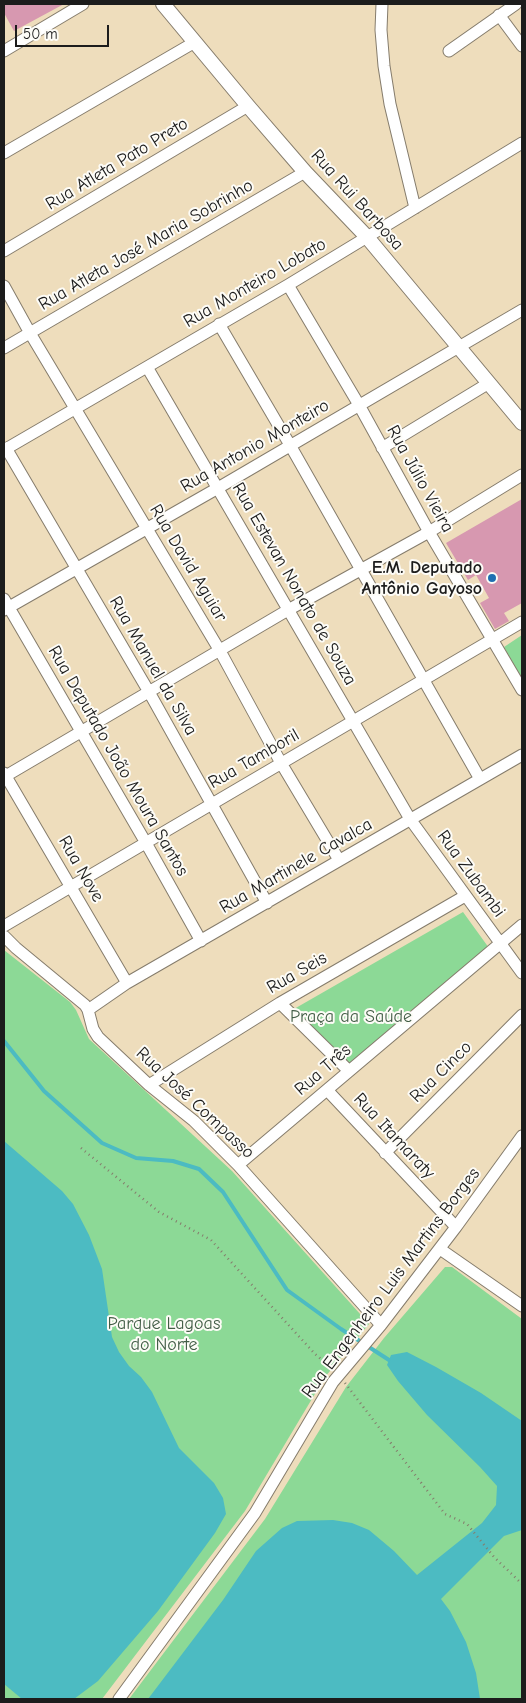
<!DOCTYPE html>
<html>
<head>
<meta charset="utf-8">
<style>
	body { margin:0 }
	#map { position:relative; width:526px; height:1703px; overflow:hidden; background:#eeddbc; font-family:"Comic Neue",sans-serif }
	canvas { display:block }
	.frame { position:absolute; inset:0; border:5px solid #1c1c1c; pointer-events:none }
	.scale { position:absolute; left:15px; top:25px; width:94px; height:22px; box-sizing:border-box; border:2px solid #1c1c1c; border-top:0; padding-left:6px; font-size:15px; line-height:18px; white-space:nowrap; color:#1c1c1c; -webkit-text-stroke:4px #fdfcf7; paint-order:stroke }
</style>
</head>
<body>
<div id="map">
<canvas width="526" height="1703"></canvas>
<div class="frame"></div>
<div class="scale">50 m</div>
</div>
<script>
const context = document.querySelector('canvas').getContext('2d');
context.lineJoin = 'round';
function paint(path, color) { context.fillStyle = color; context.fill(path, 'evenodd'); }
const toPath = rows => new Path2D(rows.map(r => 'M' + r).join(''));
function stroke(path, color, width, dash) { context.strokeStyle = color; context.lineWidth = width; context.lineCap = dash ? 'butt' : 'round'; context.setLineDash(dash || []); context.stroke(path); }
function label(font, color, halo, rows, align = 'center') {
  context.font = font + ' "Comic Neue",sans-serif'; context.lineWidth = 4; context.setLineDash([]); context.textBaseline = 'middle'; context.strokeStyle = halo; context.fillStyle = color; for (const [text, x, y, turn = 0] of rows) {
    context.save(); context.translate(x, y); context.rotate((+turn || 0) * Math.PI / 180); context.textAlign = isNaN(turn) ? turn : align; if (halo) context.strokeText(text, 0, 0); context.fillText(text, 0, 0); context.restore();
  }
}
const green = toPath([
	[522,635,522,679,504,647],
	[463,912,489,948,349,1066,294,1009],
	[4,950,70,1002,76,1010,89,1039,232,1171,369,1324,325,1377,245,1511,102,1699,4,1699],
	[445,1267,452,1267,522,1319,522,1699,129,1699,265,1519,346,1387,384,1338]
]);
const water = toPath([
	[4,1141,62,1191,73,1204,89,1235,102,1269,112,1337,119,1352,129,1366,141,1377,152,1392,179,1448,214,1483,223,1498,226,1514,215,1533,158,1611,98,1681,74,1699,22,1699,4,1684],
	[407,1352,436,1367,481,1393,522,1421,522,1530,504,1536,441,1599,450,1611,466,1642,476,1673,480,1699,148,1699,223,1600,256,1551,282,1528,297,1521,333,1520,352,1523,369,1530,394,1551,417,1575,482,1523,496,1505,497,1486,480,1467,427,1415,398,1381,387,1365,391,1355]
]);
const stream = toPath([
	[4,1041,44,1091,102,1143,136,1158,173,1161,199,1169,223,1192,287,1290,341,1329,389,1360]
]);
const building = toPath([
	[4,4,64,4,14,31,4,13],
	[522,499,522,603,504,613,509,621,495,629,480,603,489,598,476,575,468,580,446,543]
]);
const path = toPath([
	[81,1148,159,1212,211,1240,315,1354,331,1368],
	[345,1383,445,1514,467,1524,494,1557,522,1584]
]);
const minor = toPath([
	[382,4,381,30,384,66,390,104,415,208],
	[499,15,522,46],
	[4,51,83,4],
	[449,51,516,4],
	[4,153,195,42],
	[4,251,248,106],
	[288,285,359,405,429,532,522,690],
	[4,286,30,333,220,651,281,763,339,860],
	[219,324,290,445,480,779],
	[4,348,305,172],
	[147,367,410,819,522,973],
	[6,448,149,692,267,903],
	[382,448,489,383],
	[4,450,288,285,522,143],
	[4,599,146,843,201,941],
	[4,610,218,488,522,310],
	[4,773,127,983],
	[4,777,288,610,429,532,522,475],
	[4,926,522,622],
	[4,936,16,948,85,1005,88,1010,93,1029,98,1037,149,1085,194,1121,238,1165,381,1325],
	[280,1003,349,1071],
	[88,1010,127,983,522,755],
	[149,1085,280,1003,465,896],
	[327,1090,456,1227],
	[385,1153,522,1015],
	[238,1165,522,925],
	[440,1249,522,1306],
	[119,1699,255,1513,333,1382,381,1325,456,1227,522,1136]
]);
const tertiary = toPath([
	[163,4,248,106,305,172,367,237,522,423]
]);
const markers = [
	[492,578,5,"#1f6fb2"]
];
const streetNames = [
	["Rua Atleta Pato Preto",117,164,-31],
	["Rua Rui Barbosa",357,200,48],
	["Rua Atleta José Maria Sobrinho",146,245,-30],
	["Rua Monteiro Lobato",255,283,-30],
	["Rua Antonio Monteiro",255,446,-30],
	["Rua Júlio Vieira",420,479,61],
	["Rua David Aguiar",188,563,59],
	["Rua Estevan Nonato de Souza",294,584,60],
	["Rua Manuel da Silva",153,666,60],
	["Rua Tamboril",254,759,-30],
	["Rua Deputado João Moura Santos",118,761,60],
	["Rua Martinele Cavalca",296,866,-30],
	["Rua Nove",81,869,60],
	["Rua Zubambi",471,874,54],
	["Rua Seis",297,973,-30],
	["Rua Três",323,1070,-41],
	["Rua Cinco",441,1072,-45],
	["Rua José Compasso",195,1103,43],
	["Rua Itamaraty",394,1136,47],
	["Rua Engenheiro Luis Martins Borges",391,1283,-53]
];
const poiNames = [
	["E.M. Deputado",482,568],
	["Antônio Gayoso",482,589]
];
const parkNames = [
	["Praça da Saúde",351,1017],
	["Parque Lagoas",164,1324],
	["do Norte",164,1345]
];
paint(green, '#8cd996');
paint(water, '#4cbbc2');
stroke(stream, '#4cbbc2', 4);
paint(building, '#d798b0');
stroke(minor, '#857c6c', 13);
stroke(tertiary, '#857c6c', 16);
stroke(path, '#857c6c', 2.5, [1, 4]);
stroke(minor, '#fff', 11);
stroke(tertiary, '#fff', 14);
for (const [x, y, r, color] of markers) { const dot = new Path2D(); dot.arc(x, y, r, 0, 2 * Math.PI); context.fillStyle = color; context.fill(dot); stroke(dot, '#fdfcf7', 2); }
label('18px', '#1c1c1c', '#fdfcf7', streetNames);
label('bold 18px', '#1c1c1c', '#fdfcf7', poiNames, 'right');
label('18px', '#435e47', '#fdfcf7', parkNames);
</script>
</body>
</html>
